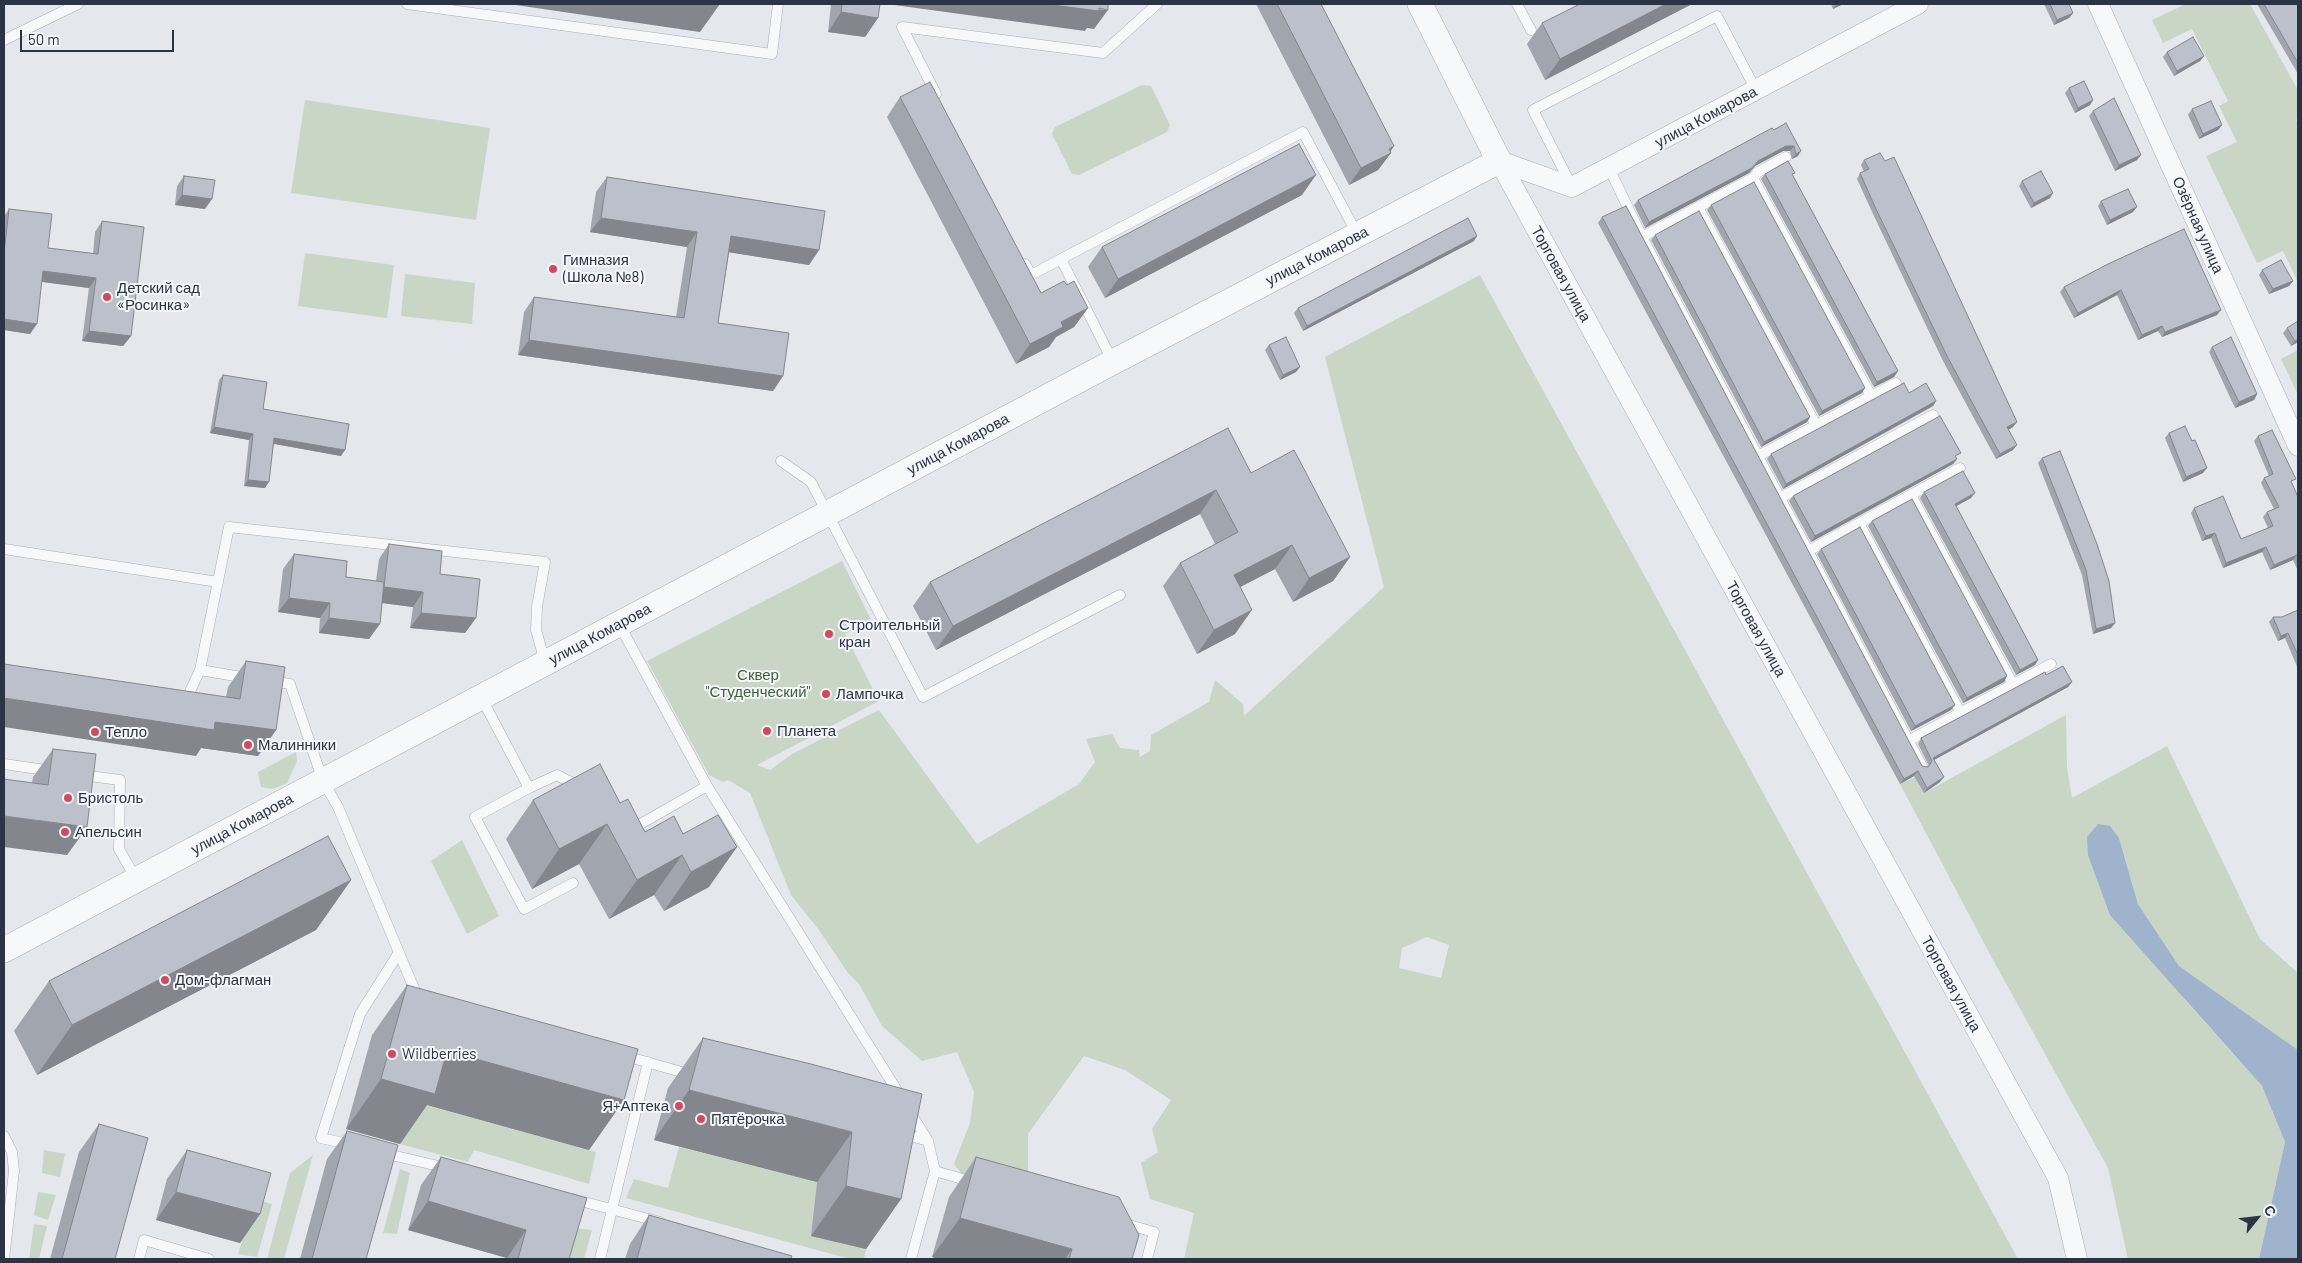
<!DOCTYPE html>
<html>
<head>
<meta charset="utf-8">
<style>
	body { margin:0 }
	#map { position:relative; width:2302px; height:1263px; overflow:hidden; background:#e4e7ec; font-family:Barlow,sans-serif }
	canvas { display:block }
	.frame { position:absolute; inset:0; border:5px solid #2b3445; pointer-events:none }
	.north { position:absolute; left:2232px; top:1193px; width:50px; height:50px; -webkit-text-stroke:4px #f4f6f9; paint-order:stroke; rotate:61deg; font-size:14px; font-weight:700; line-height:20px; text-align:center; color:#2b3445 }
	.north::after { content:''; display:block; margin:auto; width:18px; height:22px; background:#2b3445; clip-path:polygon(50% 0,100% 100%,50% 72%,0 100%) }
	.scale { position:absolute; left:20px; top:30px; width:154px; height:22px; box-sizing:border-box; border:2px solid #2b3445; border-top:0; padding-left:6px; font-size:15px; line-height:18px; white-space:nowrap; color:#2b3445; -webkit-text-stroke:4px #f4f6f9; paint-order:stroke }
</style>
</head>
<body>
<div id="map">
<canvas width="2302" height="1263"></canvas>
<div class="frame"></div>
<div class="north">С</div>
<div class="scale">50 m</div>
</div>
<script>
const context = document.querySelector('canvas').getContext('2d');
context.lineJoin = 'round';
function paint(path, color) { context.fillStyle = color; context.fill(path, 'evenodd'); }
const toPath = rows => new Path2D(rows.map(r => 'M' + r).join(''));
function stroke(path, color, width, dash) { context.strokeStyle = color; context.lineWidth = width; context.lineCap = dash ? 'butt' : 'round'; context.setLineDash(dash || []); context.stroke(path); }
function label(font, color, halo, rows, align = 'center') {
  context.font = font + ' Barlow,sans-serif'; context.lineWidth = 4; context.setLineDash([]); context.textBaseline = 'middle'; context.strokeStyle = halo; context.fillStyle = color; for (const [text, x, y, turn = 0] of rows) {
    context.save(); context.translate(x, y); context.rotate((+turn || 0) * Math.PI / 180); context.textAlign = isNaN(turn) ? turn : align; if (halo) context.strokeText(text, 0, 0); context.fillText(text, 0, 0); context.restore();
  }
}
const green = toPath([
	[2186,4,2250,4,2298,90,2298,117,2296,120,2298,124,2298,282,2283,251,2257,263,2206,156,2237,142,2219,106,2228,101,2192,29,2163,43,2152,20],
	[1142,85,1151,86,1170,125,1167,132,1079,175,1072,174,1052,134,1055,127],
	[305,100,490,128,476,220,291,193],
	[305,253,394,265,387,318,298,306],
	[405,274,475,283,472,324,401,316],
	[1480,275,2018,1259,1184,1259,1194,1213,1150,1199,1141,1163,1158,1152,1152,1129,1171,1100,1125,1070,1084,1056,1028,1134,1028,1178,971,1186,954,1164,970,1123,974,1092,957,1052,922,1061,882,1026,859,984,848,973,819,930,791,895,750,793,728,780,723,782,709,775,647,661,842,561,871,620,845,634,879,701,757,765,770,770,792,754,879,710,977,844,1079,784,1095,762,1086,739,1112,734,1120,748,1139,750,1140,757,1150,751,1151,735,1209,702,1215,680,1243,704,1244,716,1384,587,1325,357],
	[1427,937,1449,945,1441,978,1399,968,1402,948],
	[2298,350,2298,395,2281,359],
	[2066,715,2067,768,2072,798,2167,746,2260,939,2298,973,2298,1050,2179,966,2138,904,2119,838,2098,824,2184,999,2262,1086,2285,1142,2259,1259,2128,1259,2108,1168,1992,958,1900,784,1915,777,1924,793],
	[296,752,297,761,287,783,273,789,261,787,258,772],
	[462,840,499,916,467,934,431,861],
	[412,1101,596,1152,589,1184,474,1150,468,1162,400,1144],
	[679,1147,817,1182,812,1236,866,1249,864,1259,850,1259,626,1198,634,1179,668,1188],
	[44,1150,65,1154,60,1177,42,1173],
	[313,1155,284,1259,267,1259,290,1173],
	[400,1169,410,1173,397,1234,383,1233],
	[38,1192,56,1195,48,1220,34,1215],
	[255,1199,272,1204,257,1257,238,1254],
	[34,1224,47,1226,39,1259,29,1259],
	[567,1227,592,1230,584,1259,558,1259]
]);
const water = toPath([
	[2098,824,2110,826,2119,838,2138,904,2179,966,2298,1050,2298,1259,2259,1259,2285,1142,2262,1086,2110,915,2088,855,2087,837]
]);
const service = toPath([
	[407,4,772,54,778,4],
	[1517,4,1531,30],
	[4,40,78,4],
	[936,94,902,27,1103,53,1157,4],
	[1609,168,1642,237,1922,766],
	[1753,178,1758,172,1786,157],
	[1572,187,1533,110,1717,16,1756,90],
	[1698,207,1816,425],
	[1642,237,1753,178,1871,396],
	[1061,259,1303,132,1357,234],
	[1025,264,1031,275,1061,259,1113,362],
	[1758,456,1896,383],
	[781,461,811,482,923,697,1120,595],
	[1911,495,2013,684],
	[1780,498,1933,415],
	[1859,523,1960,712],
	[4,549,218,582],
	[1808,551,1960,468],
	[619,624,707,786,901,1097],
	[247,678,200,670,229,527,545,562,537,607,536,630,545,662],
	[271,681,290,684,323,781,338,807,418,998],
	[481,697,529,788,475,817,524,909,573,883],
	[183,700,186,700,200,670],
	[1908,741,2051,664],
	[4,764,52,771],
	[81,775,120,780,119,849,136,879],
	[529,788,557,775,580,787],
	[630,830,707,786],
	[622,1055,692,1075],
	[910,1112,928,1141,935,1171,911,1259],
	[901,1133,928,1141],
	[4,1136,12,1152,14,1171,4,1259],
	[352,1145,321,1138,360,1014,398,954],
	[383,1153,447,1168],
	[935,1171,973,1182],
	[573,1199,660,1222],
	[1122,1223,1154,1232,1147,1259],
	[139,1259,144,1240,209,1259],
	[600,1259,648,1062]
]);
const minor = toPath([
	[2098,4,2298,446],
	[1499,161,2058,1178,2077,1259],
	[1499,161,1572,187,1918,4]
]);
const tertiary = toPath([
	[4,950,1113,362,1499,161,1420,4]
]);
const wall = toPath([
	[831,4,880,4,878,18,865,37,828,32],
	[1256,4,1321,4,1391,153,1378,170,1349,185],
	[1692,4,1545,80,1527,44,1542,23],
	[1831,4,1843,4,1833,9],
	[2044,4,2069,4,2073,13,2069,18,2054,25],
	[2257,4,2298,4,2298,74],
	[2167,52,2204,56,2200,61,2174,76,2163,57],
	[2069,88,2090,105,2075,113,2065,93],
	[900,97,1041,293,1067,285,1088,308,1074,327,1056,337,1049,347,1016,364,887,117],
	[2192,109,2222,125,2218,130,2199,139,2188,115],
	[2093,111,2141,155,2137,160,2115,171,2089,116],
	[1786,123,1798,156,1792,159,1790,151,1783,151,1755,166,1749,173,1645,228,1634,205,1638,200],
	[1864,160,2013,427,2008,430,2013,450,1996,459,1943,361,1873,214,1857,179,1860,173,1864,172,1861,165],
	[1765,174,1793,176,1898,371,1894,377,1874,387,1761,179],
	[184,176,205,209,175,205,177,186],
	[607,177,819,250,809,265,729,252,718,323,783,376,773,391,518,355,524,312,534,297,676,317,687,247,590,232,596,192],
	[2022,181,2050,198,2031,208,2019,186],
	[1302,195,1105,298,1088,267,1102,247],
	[2101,201,2133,212,2107,225,2098,206],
	[1711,205,1862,393,1819,416,1707,210],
	[9,209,48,248,93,254,95,232,102,221,131,336,123,346,82,341,89,288,42,282,30,334,4,330,4,216],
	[1602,217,1922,766,1928,767,1929,766,1918,744,1921,738,2046,675,2072,682,2068,687,1934,760,1940,782,1924,793,1914,776,1900,784,1598,223],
	[1655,235,1810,417,1807,422,1761,447,1651,240],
	[1474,241,1303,331,1294,313,1298,308],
	[2108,264,2217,315,2162,337,2158,331,2138,340,2117,295,2074,318,2060,292,2064,287],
	[2262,270,2293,281,2289,286,2269,294,2259,275],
	[2287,328,2298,342,2291,346,2283,333],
	[1269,345,1296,372,1280,380,1265,350],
	[2212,347,2257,394,2254,400,2235,408,2209,352],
	[223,375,263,409,341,456,274,444,265,488,244,486,249,440,210,433,219,380],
	[1909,393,1936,401,1933,406,1783,489,1767,459,1771,454],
	[2169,433,2192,441,2203,473,2183,482,2165,438],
	[2258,436,2292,484,2298,497,2298,571,2293,560,2270,570,2262,552,2223,568,2211,538,2202,541,2191,513,2194,508,2241,539,2268,528,2263,517,2267,512,2274,509,2261,483,2264,478,2269,476,2254,441],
	[2042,458,2115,623,2111,628,2093,634,2082,575,2038,463],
	[1957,459,1953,464,1811,542,1789,501,1793,496],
	[1251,473,1350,557,1333,581,1293,602,1275,569,1240,587,1235,634,1197,654,1163,586,1180,563,1215,544,1200,514,936,650,913,606,930,582],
	[1924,492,1971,498,1956,506,2038,660,2035,665,2016,675,1920,498],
	[1872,521,2007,676,2004,682,1963,703,1868,526],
	[389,544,440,574,476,618,465,633,410,628,413,607,382,603,369,639,319,633,320,618,278,612,283,569,294,554,346,577,376,581,379,559],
	[1821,549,1951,710,1911,731,1817,554],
	[2298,610,2298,669,2285,638,2278,641,2269,622,2273,617,2282,617],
	[246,661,276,730,258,756,201,748,196,756,226,697,228,687],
	[53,749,87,827,67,855,32,783,33,777],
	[533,800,620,803,645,832,674,816,709,887,664,911,654,895,609,919,579,864,532,889,506,839],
	[351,880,316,930,37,1075,14,1031,49,981],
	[407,985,624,1100,589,1150,427,1105,400,1144,346,1129,372,1035],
	[703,1038,811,1064,901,1199,866,1249,811,1236,817,1182,654,1140,668,1088],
	[99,1124,115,1259,50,1259,79,1152],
	[347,1131,366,1259,300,1259,327,1159],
	[187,1150,260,1214,240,1243,156,1220,167,1179],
	[441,1157,569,1259,506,1259,507,1258,408,1230,421,1185],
	[976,1157,1132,1259,939,1259,932,1257,949,1197],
	[649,1215,791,1259,625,1259,630,1244]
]);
const shadedWall = toPath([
	[509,4,720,4,700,32],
	[887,4,1045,4,1108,10,1094,29,1087,28,1085,31],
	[1666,4,1692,4,1545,80,1560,59],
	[1837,4,1843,4,1833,9],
	[841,12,878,18,865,37,828,32],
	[2073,13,2069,18,2054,25,2057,20],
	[2204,56,2200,61,2174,76,2177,71],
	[2093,100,2090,105,2075,113,2078,108],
	[2222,125,2218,130,2199,139,2203,134],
	[1394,146,1389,154,1391,153,1378,170,1349,185,1361,168,1389,149],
	[1786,146,1794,146,1790,151,1783,151,1755,166,1749,173,1645,228,1649,222],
	[1801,151,1798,156,1792,159,1796,154],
	[2141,155,2137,160,2115,171,2119,165],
	[1316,175,1302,195,1105,298,1118,279],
	[2053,193,2050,198,2031,208,2034,203],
	[182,195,212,199,205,209,175,205],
	[2137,207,2133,212,2107,225,2110,220],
	[601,218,697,232,687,247,590,232],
	[731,236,819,250,809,265,721,251],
	[1477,236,1474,241,1303,331,1307,326],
	[43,271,96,278,89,288,36,281],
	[2293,281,2289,286,2269,294,2273,289],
	[2121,290,2117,295,2074,318,2078,313],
	[1088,308,1074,327,1056,337,1049,347,1016,364,1030,344,1061,322],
	[2221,310,2217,315,2162,337,2165,332],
	[4,319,37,324,30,334,4,330],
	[2162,326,2158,331,2138,340,2142,335],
	[89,331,131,336,123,346,82,341],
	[2298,339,2298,342,2291,346,2295,341],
	[529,340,783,376,773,391,518,355],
	[1300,367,1296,372,1280,380,1283,375],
	[1898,371,1894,377,1874,387,1877,382],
	[1865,388,1862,393,1819,416,1822,411],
	[2257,394,2254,400,2235,408,2239,402],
	[1936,401,1933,406,1783,489,1786,484],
	[1810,417,1807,422,1761,447,1764,442],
	[2017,422,2013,427,2004,432,2007,427],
	[214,427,253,434,249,440,210,433],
	[274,438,345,450,341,456,270,443],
	[2017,445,2013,450,1996,459,2000,454],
	[1957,459,1953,464,1811,542,1815,536],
	[2207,468,2203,473,2183,482,2186,477],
	[248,480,269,482,265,488,244,486],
	[1216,490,1200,514,936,650,953,626],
	[1975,493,1971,498,1951,509,1955,504],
	[2215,533,2211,538,2202,541,2206,536],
	[1292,545,1275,569,1217,599,1234,575],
	[2266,547,2262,552,2223,568,2226,563],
	[2297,555,2293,560,2270,570,2274,565],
	[1350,557,1333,581,1293,602,1309,578],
	[384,587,423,592,413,607,374,602],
	[289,598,330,603,320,618,278,612],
	[1252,610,1235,634,1197,654,1214,630],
	[421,613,476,618,465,633,410,628],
	[329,618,380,624,369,639,319,633],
	[2115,623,2111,628,2093,634,2096,629],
	[2288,633,2285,638,2278,641,2281,636],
	[2038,660,2035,665,2016,675,2020,670],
	[2007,676,2004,682,1963,703,1967,698],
	[2072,682,2068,687,1932,761,1933,758],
	[4,698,215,722,276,730,258,756,201,748,196,756,4,727],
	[1955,705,1951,710,1911,731,1915,726],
	[1918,771,1914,776,1900,784,1904,779],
	[1944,777,1940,782,1924,793,1927,788],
	[4,816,87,827,67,855,4,847],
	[607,824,579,864,532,889,559,849],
	[737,847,709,887,664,911,691,872],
	[682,855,654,895,609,919,637,880],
	[351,880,316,930,37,1075,72,1025],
	[447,1051,624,1100,589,1150,427,1105,400,1144,346,1129,381,1079],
	[689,1090,852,1132,817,1182,654,1140],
	[846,1186,901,1199,866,1249,811,1236],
	[176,1192,260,1214,240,1243,156,1220],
	[428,1201,526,1230,507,1258,408,1230],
	[960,1218,1072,1249,1065,1259,939,1259,932,1257]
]);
const building = toPath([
	[842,4,880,4,878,18,841,12,842,4],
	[1045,4,1108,4,1108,10,1099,8,1099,11,1045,4],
	[1277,4,1321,4,1394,146,1389,149,1391,153,1361,168,1277,4],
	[1580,4,1666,4,1560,59,1542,23,1580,4],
	[2050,4,2069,4,2073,13,2057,20,2050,4],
	[2264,4,2298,4,2298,63,2264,4],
	[2193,37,2204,56,2177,71,2167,52,2193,37],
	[2084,81,2093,100,2078,108,2069,88,2084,81],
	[930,82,1041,293,1064,281,1067,285,1074,281,1088,308,1061,322,1063,327,1030,344,900,97,930,82],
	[2114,98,2141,155,2119,165,2093,111,2114,98],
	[2211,101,2222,125,2203,134,2192,109,2211,101],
	[1786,123,1801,151,1796,154,1794,146,1786,146,1758,161,1752,168,1649,222,1638,200,1772,128,1774,130,1786,123],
	[1299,144,1316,175,1118,279,1102,247,1299,144],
	[1880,153,1885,161,1894,157,2017,422,2007,427,2017,445,2000,454,1947,356,1876,209,1860,173,1869,169,1864,160,1880,153],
	[1788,161,1795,173,1792,174,1898,371,1877,382,1765,174,1788,161],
	[2041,171,2053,193,2034,203,2022,181,2041,171],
	[184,176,215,180,212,199,182,195,184,176],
	[607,177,825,211,819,250,731,236,718,323,789,333,783,376,529,340,534,297,684,318,697,232,601,218,607,177],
	[1754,182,1865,388,1822,411,1711,205,1754,182],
	[2128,189,2137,207,2110,220,2101,201,2128,189],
	[1626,206,1922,766,1928,767,1932,761,1921,738,2045,672,2046,675,2063,666,2072,682,1933,758,1944,777,1927,788,1918,771,1904,779,1602,217,1626,206],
	[9,209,52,214,48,248,98,254,102,221,144,227,131,336,89,331,96,278,43,271,37,324,4,319,4,253,9,209],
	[1699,211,1810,417,1764,442,1655,235,1699,211],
	[1468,218,1477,236,1307,326,1298,308,1468,218],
	[2184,229,2221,310,2165,332,2162,326,2142,335,2121,290,2078,313,2064,287,2108,264,2184,229],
	[2281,260,2293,281,2273,289,2262,270,2281,260],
	[2298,321,2298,339,2295,341,2287,328,2298,321],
	[1286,337,1300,367,1283,375,1269,345,1286,337],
	[2231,337,2257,394,2239,402,2212,347,2231,337],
	[223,375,267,382,263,409,349,424,345,450,274,438,269,482,248,480,253,434,214,427,223,375],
	[1904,383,1909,393,1926,383,1936,401,1786,484,1771,454,1904,383],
	[1940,416,1961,453,1955,456,1957,459,1815,536,1793,496,1940,416],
	[2185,426,2192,441,2195,440,2207,468,2186,477,2169,433,2185,426],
	[1228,428,1251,473,1294,450,1350,557,1309,578,1292,545,1234,575,1252,610,1214,630,1180,563,1238,532,1216,490,953,626,930,582,1228,428],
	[2272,430,2296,479,2291,481,2298,497,2298,558,2297,555,2274,565,2266,547,2226,563,2215,533,2206,536,2194,508,2223,496,2241,539,2273,526,2267,512,2279,507,2264,478,2273,474,2258,436,2272,430],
	[2060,451,2097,544,2109,581,2115,623,2096,629,2086,570,2042,458,2060,451],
	[1963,471,1975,493,1955,504,2038,660,2020,670,1924,492,1963,471],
	[1912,499,2007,676,1967,698,1872,521,1912,499],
	[1860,527,1955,705,1915,726,1821,549,1860,527],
	[389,544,442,551,440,574,480,579,476,618,421,613,423,592,384,587,389,544],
	[294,554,347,561,346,577,384,582,380,624,329,618,330,603,289,598,294,554],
	[2298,610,2298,655,2288,633,2281,636,2273,617,2282,617,2298,610],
	[246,661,285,667,276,730,215,722,214,730,4,698,4,664,240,699,246,661],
	[53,749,96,754,87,827,4,816,4,779,48,785,53,749],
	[600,764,620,803,628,799,645,832,674,816,683,834,718,815,737,847,691,872,682,855,637,880,607,824,559,849,533,800,600,764],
	[328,836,351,880,72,1025,49,981,328,836],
	[407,985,638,1049,624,1100,447,1051,435,1094,381,1079,407,985],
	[703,1038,811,1064,922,1094,901,1199,846,1186,852,1132,689,1090,703,1038],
	[99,1124,148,1138,115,1259,62,1259,99,1124],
	[347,1131,398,1145,366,1259,312,1259,347,1131],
	[187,1150,271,1173,260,1214,176,1192,187,1150],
	[441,1157,587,1198,569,1259,518,1259,526,1230,428,1201,441,1157],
	[976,1157,1119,1197,1139,1235,1132,1259,1069,1259,1072,1249,960,1218,976,1157],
	[649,1215,792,1256,791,1259,637,1259,649,1215]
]);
const markers = [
	[553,269,5,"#d1495b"],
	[107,297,5,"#d1495b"],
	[829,634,5,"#d1495b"],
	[826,694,5,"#d1495b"],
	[767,731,5,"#d1495b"],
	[95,732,5,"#d1495b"],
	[248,745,5,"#d1495b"],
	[68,798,5,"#d1495b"],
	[65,832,5,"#d1495b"],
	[165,980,5,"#d1495b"],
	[392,1054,5,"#d1495b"],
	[679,1106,5,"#d1495b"],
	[701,1119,5,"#d1495b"]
];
const streetNames = [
	["улица Комарова",1706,117,-28],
	["Озёрная улица",2198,225,66],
	["улица Комарова",1317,256,-27],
	["Торговая улица",1561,274,61],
	["улица Комарова",958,444,-28],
	["Торговая улица",1756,629,61],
	["улица Комарова",600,634,-28],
	["улица Комарова",242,824,-28],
	["Торговая улица",1951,984,61]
];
const poiNames = [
	["Гимназия",563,260],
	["(Школа №8)",563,277],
	["Детский сад",117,288],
	["«Росинка»",117,305],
	["Строительный",839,625],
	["кран",839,642],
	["Лампочка",836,694],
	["Планета",777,731],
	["Тепло",105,732],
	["Малинники",258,745],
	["Бристоль",78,798],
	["Апельсин",75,832],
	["Дом-флагман",175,980],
	["Wildberries",402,1054],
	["Я+Аптека",669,1106,"right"],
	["Пятёрочка",711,1119]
];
const parkNames = [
	["Сквер",758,675],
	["\"Студенческий\"",758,692]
];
paint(green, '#c9d6c5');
paint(water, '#9fb4cc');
stroke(service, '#a9aeb7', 11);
stroke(minor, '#a9aeb7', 21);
stroke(tertiary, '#a9aeb7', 26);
stroke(service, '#f7f8fa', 10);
stroke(minor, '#f7f8fa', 20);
stroke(tertiary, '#f7f8fa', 25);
paint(wall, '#a1a5ae');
paint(shadedWall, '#83868d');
paint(building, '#bbc0ca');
stroke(building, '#83868d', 1);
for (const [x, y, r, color] of markers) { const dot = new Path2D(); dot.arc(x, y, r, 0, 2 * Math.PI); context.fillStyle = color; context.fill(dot); stroke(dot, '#f4f6f9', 2); }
label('15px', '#2b3445', '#f4f6f9', streetNames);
label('15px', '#2b3445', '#f4f6f9', poiNames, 'left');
label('15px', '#3f6138', '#f4f6f9', parkNames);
</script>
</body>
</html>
